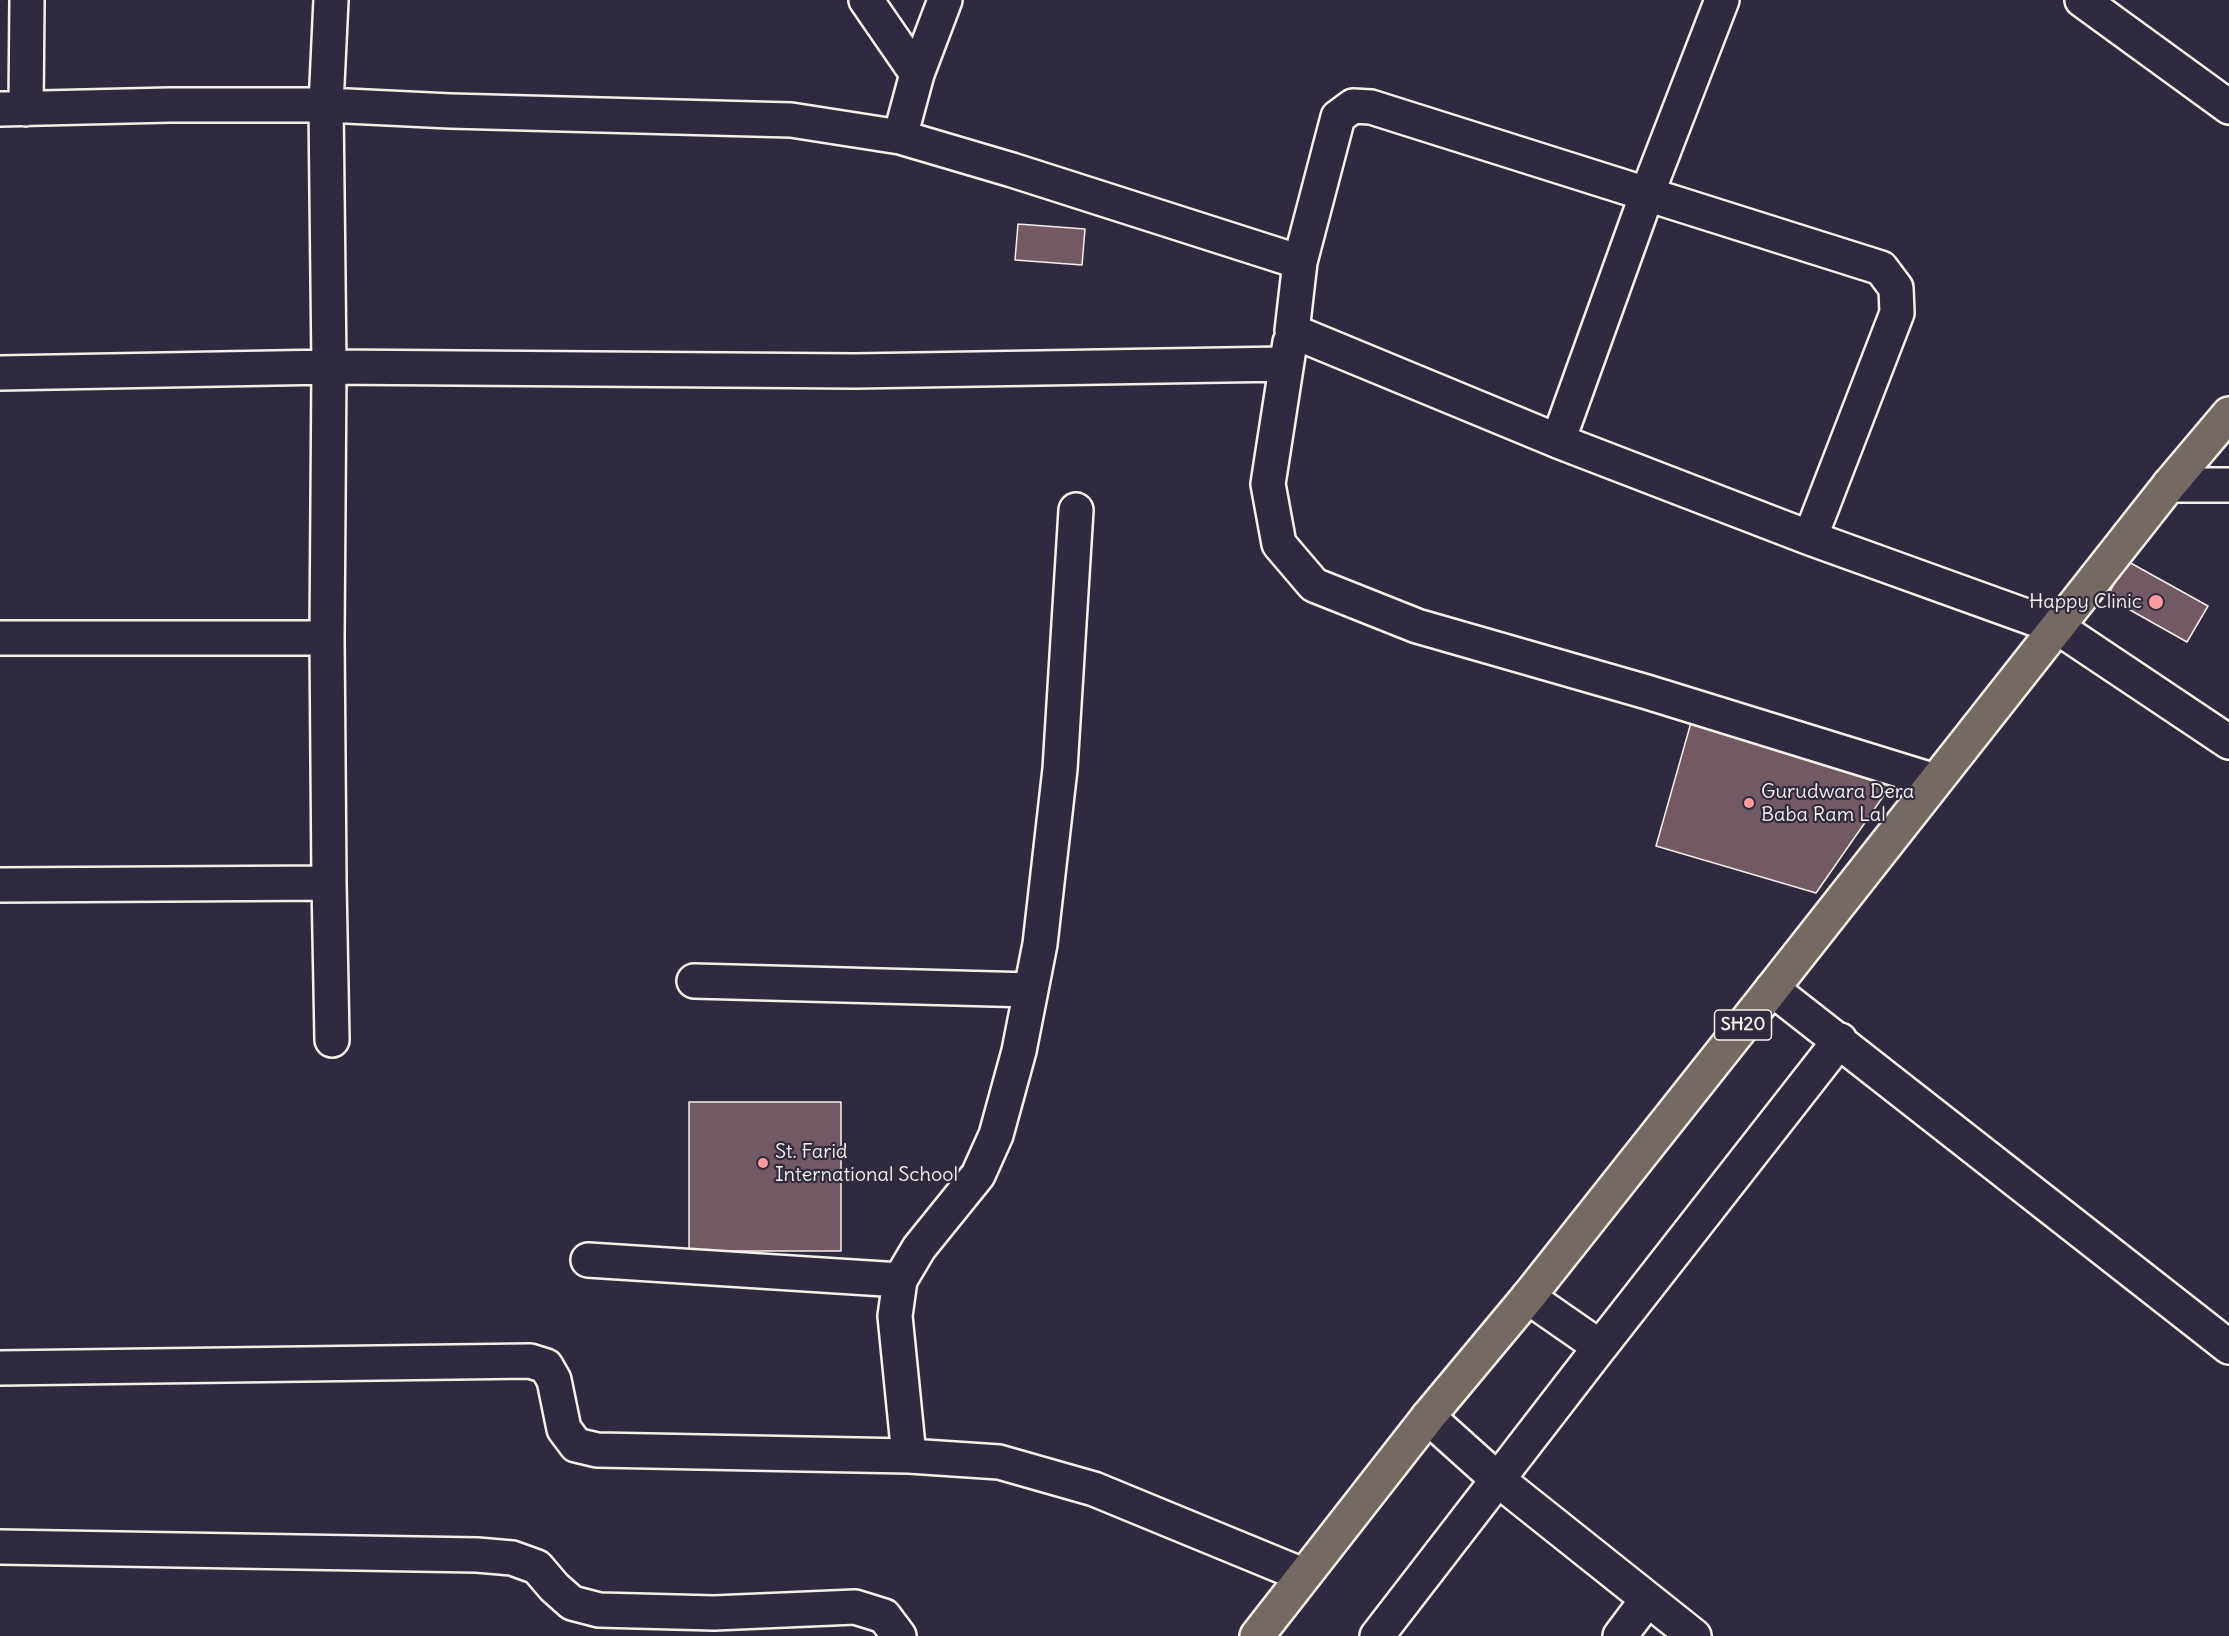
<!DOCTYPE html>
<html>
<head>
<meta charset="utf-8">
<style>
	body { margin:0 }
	canvas { display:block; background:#2f2a3d }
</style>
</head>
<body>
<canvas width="2229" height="1636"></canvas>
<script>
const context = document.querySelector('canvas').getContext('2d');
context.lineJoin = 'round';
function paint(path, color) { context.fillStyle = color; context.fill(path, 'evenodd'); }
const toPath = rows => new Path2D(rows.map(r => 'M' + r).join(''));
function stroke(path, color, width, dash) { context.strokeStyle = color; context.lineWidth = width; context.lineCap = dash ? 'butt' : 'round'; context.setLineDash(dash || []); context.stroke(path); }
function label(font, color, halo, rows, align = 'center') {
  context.font = font + ' Delius,sans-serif'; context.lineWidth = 4.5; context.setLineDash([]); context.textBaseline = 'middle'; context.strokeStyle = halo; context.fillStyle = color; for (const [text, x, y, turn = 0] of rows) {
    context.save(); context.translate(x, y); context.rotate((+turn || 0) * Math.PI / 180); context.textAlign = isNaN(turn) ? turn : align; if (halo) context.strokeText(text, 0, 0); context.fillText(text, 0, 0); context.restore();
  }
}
const building = toPath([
	[1018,224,1085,229,1082,265,1015,260,1018,224],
	[2127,561,2208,606,2187,642,2107,597,2127,561],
	[1692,719,1896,778,1816,893,1656,846,1692,719],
	[689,1102,841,1102,841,1251,689,1251,689,1102]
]);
const minor = toPath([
	[331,0,326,105,329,367,327,638,329,883,332,1040],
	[866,0,917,74,900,137,1012,170,1300,262,1292,331,1558,441,1810,538,2057,627,2229,742],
	[2082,0,2229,107],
	[917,74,945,0],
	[0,109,170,105,326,105,450,111,791,120,900,137],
	[26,109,27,0],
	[1300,262,1338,117,1353,106,1371,107,1881,268,1896,288,1897,313,1810,538],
	[1290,342,1268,484,1279,544,1314,585,1417,626,1647,692,1935,781],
	[0,373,329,367,855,371,1285,364],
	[1558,441,1647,194,1722,0],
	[2169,485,2229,485],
	[0,638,327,638],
	[0,885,329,883],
	[694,981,1031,990],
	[1772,989,2229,1347],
	[588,1260,900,1280],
	[1600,1347,1840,1040],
	[0,1368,530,1361,546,1366,554,1380,564,1429,576,1445,597,1450,909,1456,999,1462,1094,1489,1303,1575],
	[1428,1417,1497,1479,1694,1636],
	[909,1456,895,1316,900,1280,919,1248,978,1175,996,1135,1019,1051,1040,944,1060,769,1076,510],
	[0,1547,477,1555,512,1558,537,1567,554,1587,572,1603,599,1610,714,1613,855,1607,884,1616,899,1636],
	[1377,1636,1600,1347,1528,1297],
	[1620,1636,1647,1600]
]);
const major = toPath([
	[1257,1636,1428,1417,1528,1297,1772,989,2169,485,2229,414]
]);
const markers = [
	[2156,602,8,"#ff9aa2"],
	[1749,803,6,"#ff9aa2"],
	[763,1163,6,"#ff9aa2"]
];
const shields = [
	[1743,1025,57]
];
const shieldNames = [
	["SH20",1743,1025]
];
const poiNames = [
	["Happy Clinic",2142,602,"right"],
	["Gurudwara Dera",1761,792],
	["Baba Ram Lal",1761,815],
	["St. Farid",775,1152],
	["International School",775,1175]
];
paint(building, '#725a65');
stroke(building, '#f4f1e8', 1.5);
stroke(minor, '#f4f1e8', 38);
stroke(major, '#f4f1e8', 38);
stroke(minor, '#2f2a3d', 33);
stroke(major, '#756964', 33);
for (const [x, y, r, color] of markers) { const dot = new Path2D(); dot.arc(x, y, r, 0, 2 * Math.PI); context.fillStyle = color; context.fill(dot); stroke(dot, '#2f2a3d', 2); }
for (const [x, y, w] of shields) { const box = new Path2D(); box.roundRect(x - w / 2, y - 15, w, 30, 4.5); context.fillStyle = '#2f2a3d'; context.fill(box); stroke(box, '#f4f1e8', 1.5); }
label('bold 18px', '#f4f1e8', null, shieldNames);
label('20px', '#f4f1e8', '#2f2a3d', poiNames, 'left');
</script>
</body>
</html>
